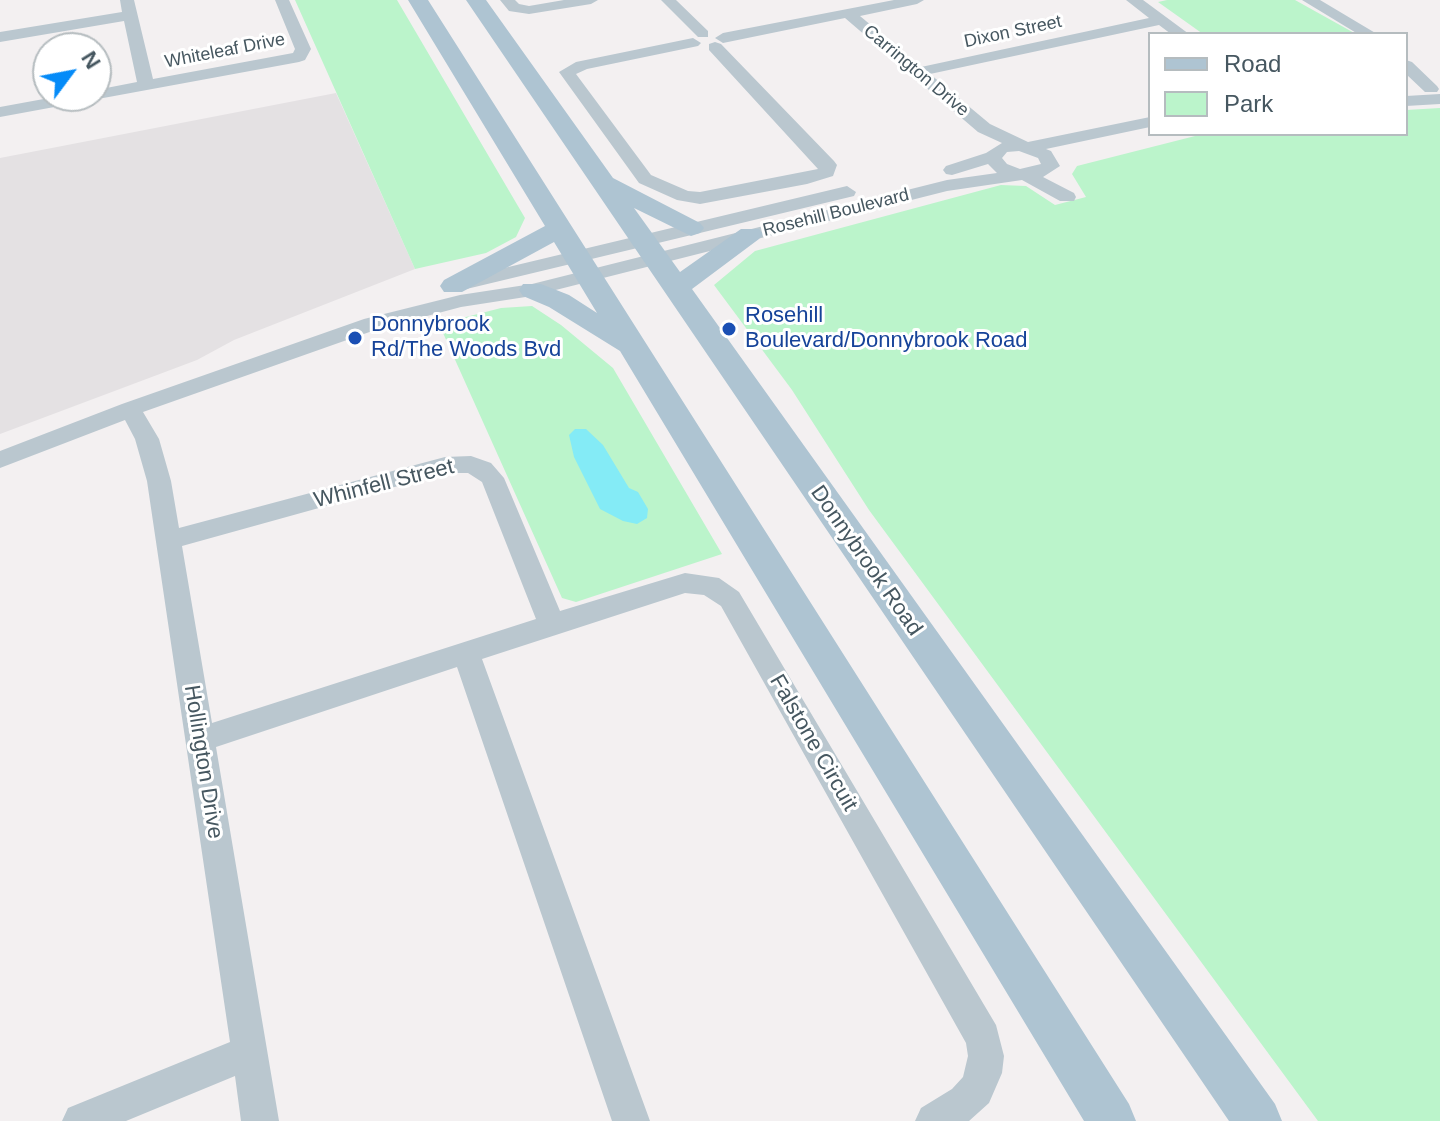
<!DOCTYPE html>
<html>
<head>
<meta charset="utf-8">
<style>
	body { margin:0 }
	#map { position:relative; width:1440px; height:1121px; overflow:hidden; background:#f3f0f1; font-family:Arial,sans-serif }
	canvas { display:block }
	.legend { position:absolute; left:1148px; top:32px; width:260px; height:104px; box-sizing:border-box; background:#fff; border:2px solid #b5bcbf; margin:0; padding:10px 14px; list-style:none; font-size:24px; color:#465760 }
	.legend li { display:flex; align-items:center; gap:16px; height:40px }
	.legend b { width:40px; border:2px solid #b5bcbf }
	.north { position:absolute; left:32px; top:32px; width:80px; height:80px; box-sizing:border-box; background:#fff; border:2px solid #b5bcbf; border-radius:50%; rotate:58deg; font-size:22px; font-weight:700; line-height:32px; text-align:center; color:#465760 }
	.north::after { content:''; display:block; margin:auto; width:28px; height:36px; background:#058bf8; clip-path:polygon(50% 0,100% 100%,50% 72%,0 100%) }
</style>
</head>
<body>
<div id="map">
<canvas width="1440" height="1121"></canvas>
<ul class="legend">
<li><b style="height:10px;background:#aec4d2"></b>Road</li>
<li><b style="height:22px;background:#bbf4cb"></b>Park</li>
</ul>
<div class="north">N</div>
</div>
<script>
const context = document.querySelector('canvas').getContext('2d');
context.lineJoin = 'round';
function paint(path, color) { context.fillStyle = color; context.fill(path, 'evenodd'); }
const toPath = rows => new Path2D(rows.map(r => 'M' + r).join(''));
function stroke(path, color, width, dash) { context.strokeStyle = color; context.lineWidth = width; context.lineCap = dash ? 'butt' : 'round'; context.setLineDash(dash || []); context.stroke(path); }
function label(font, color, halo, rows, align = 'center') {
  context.font = font + ' Arial,sans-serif'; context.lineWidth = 6; context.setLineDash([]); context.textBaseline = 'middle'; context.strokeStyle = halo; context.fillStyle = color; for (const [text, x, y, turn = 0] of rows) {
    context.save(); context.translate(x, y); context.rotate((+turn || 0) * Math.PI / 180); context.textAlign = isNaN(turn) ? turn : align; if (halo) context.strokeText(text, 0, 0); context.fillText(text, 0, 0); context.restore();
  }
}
const education = toPath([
	[336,93,415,269,234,340,197,360,0,434,0,158]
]);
const green = toPath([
	[295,0,397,0,525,218,516,237,486,253,415,269],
	[1167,0,1295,0,1356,34,1203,34,1158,2],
	[1440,108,1440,1121,1318,1121,869,510,792,390,714,285,755,251,1001,185,1026,186,1055,205,1086,197,1072,174,1077,166,1203,134,1406,134,1406,110],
	[532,306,561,325,613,368,722,554,576,602,562,598,439,324,501,308]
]);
const water = toPath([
	[575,429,586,429,603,445,629,488,638,492,648,509,647,518,637,524,623,521,600,509,574,457,569,435]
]);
const minor = toPath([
	[120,0,134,0,153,79,293,53,295,49,275,0,289,0,311,49,305,60,299,62,0,117,0,107,60,96,96,96,96,90,137,82,124,21,0,42,0,32,122,12,120,0],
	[500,0,515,0,519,4,529,6,564,0,598,0,591,4,529,14,509,11,500,0],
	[661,0,676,0,708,31,708,37,698,37,661,0],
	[894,0,924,0,917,4,860,16,921,67,1149,18,1126,0,1143,0,1189,34,1171,34,1159,25,930,74,990,124,1028,142,1150,117,1150,127,1046,149,1051,151,1060,166,1043,177,1074,193,1076,197,1074,201,1060,201,1022,180,947,191,532,296,461,307,378,329,143,412,159,439,171,481,179,528,445,457,471,456,491,463,504,478,560,611,685,573,719,578,739,592,996,1025,1004,1056,1002,1073,989,1103,969,1121,915,1121,921,1108,952,1089,963,1077,968,1056,966,1043,721,606,704,595,685,593,482,659,650,1121,612,1121,457,667,216,747,279,1121,241,1121,235,1076,126,1121,62,1121,68,1108,230,1042,147,481,135,439,125,420,0,468,0,451,122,404,364,319,460,295,532,284,947,180,997,173,988,164,952,175,946,174,943,170,946,166,986,153,1002,143,978,132,845,18,723,43,715,38,723,33,894,0],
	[1019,151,1038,158,1041,164,1020,169,1007,164,1002,158,1007,152,1019,151],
	[445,473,468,473,482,482,536,619,212,723,182,546,445,473],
	[1302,0,1320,0,1377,34,1358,34,1302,0],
	[693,38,701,43,698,46,587,69,576,74,651,175,688,191,700,192,818,169,709,50,709,44,715,42,721,44,834,161,837,165,833,176,807,184,700,204,677,200,639,183,559,72,576,62,693,38],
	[1406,60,1412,62,1437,86,1439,89,1437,92,1425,92,1406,74,1406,60],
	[1440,94,1440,104,1406,106,1406,96,1440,94],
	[847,186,856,192,854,196,454,292,444,286,454,280,847,186]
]);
const major = toPath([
	[408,0,428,0,1129,1104,1136,1121,1084,1121,620,351,549,307,523,296,519,290,523,284,541,284,569,295,597,313,554,242,462,292,444,292,440,286,444,280,545,226,408,0],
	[466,0,486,0,613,178,700,223,704,228,700,233,691,236,634,208,680,272,741,229,759,229,763,234,759,239,692,289,1275,1104,1282,1121,1229,1121,466,0]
]);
const markers = [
	[729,329,8,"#1a4fb4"],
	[355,338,8,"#1a4fb4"]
];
const farStreetnames = [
	["Dixon Street",1013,32,-12],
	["Whiteleaf Drive",225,51,-11],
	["Carrington Drive",916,71,40],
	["Rosehill Boulevard",836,213,-14]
];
const transitNames = [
	["Rosehill",745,316],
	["Boulevard/Donnybrook Road",745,341],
	["Donnybrook",371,325],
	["Rd/The Woods Bvd",371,350]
];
const streetNames = [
	["Whinfell Street",384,484,-14],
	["Donnybrook Road",866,561,55],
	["Falstone Circuit",813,743,60],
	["Hollington Drive",203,762,81]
];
paint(education, '#e4e1e3');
paint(green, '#bbf4cb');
paint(water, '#84ebf6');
paint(minor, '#bac7cf');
paint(major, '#aec4d2');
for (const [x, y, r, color] of markers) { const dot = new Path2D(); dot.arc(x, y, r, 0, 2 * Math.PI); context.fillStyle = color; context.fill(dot); stroke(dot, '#fff', 3); }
label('18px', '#465760', '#fff', farStreetnames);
label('22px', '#164399', '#fff', transitNames, 'left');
label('22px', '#465760', '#fff', streetNames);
</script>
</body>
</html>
